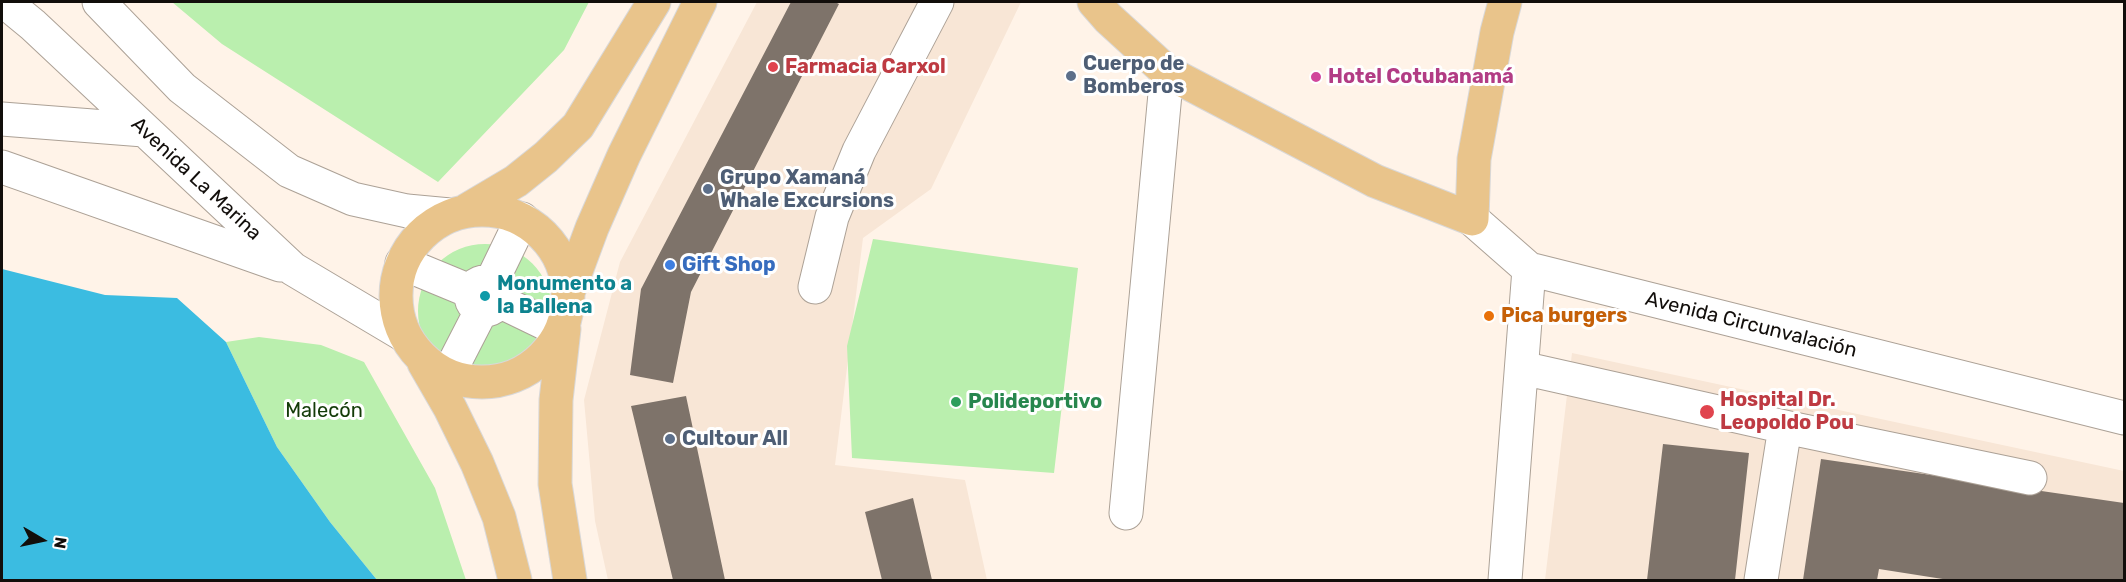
<!DOCTYPE html>
<html>
<head>
<meta charset="utf-8">
<style>
	body { margin:0 }
	#map { position:relative; width:2126px; height:582px; overflow:hidden; background:#fff3e8; font-family:Rubik,sans-serif }
	canvas { display:block }
	.frame { position:absolute; inset:0; border:3px solid #120e0b; pointer-events:none }
	.north { position:absolute; left:12px; top:510px; width:60px; height:60px; -webkit-text-stroke:4px #fff; paint-order:stroke; rotate:99deg; font-size:16px; font-weight:700; line-height:24px; text-align:center; color:#120e0b }
	.north::after { content:''; display:block; margin:auto; width:21px; height:27px; background:#120e0b; clip-path:polygon(50% 0,100% 100%,50% 72%,0 100%) }
</style>
</head>
<body>
<div id="map">
<canvas width="2126" height="582"></canvas>
<div class="frame"></div>
<div class="north">N</div>
</div>
<script>
const context = document.querySelector('canvas').getContext('2d');
context.lineJoin = 'round';
function paint(path, color) { context.fillStyle = color; context.fill(path, 'evenodd'); }
const toPath = rows => new Path2D(rows.map(r => 'M' + r).join(''));
function stroke(path, color, width, dash) { context.strokeStyle = color; context.lineWidth = width; context.lineCap = dash ? 'butt' : 'round'; context.setLineDash(dash || []); context.stroke(path); }
function label(font, color, halo, rows, align = 'center') {
  context.font = font + ' Rubik,sans-serif'; context.lineWidth = 6; context.setLineDash([]); context.textBaseline = 'middle'; context.strokeStyle = halo; context.fillStyle = color; for (const [text, x, y, turn = 0] of rows) {
    context.save(); context.translate(x, y); context.rotate((+turn || 0) * Math.PI / 180); context.textAlign = isNaN(turn) ? turn : align; if (halo) context.strokeText(text, 0, 0); context.fillText(text, 0, 0); context.restore();
  }
}
const built = toPath([
	[757,2,1021,2,931,189,863,238,835,465,965,480,987,580,608,580,595,521,584,400,620,262],
	[1572,353,2124,471,2124,580,1545,580]
]);
const green = toPath([
	[172,2,589,2,564,50,438,182,222,44],
	[873,239,1078,268,1054,473,852,458,847,346],
	'418 311a67 67 0 1 1 134 0a67 67 0 1 1-134 0Z',
	[259,337,321,345,364,362,435,488,466,580,377,580,330,522,277,447,226,342]
]);
const water = toPath([
	[2,269,105,295,177,298,226,342,277,447,330,522,377,580,2,580]
]);
const building = toPath([
	[791,2,835,2,839,4,691,292,673,383,630,375,641,289],
	[686,396,725,580,673,580,631,406],
	[1663,444,1749,453,1735,580,1647,580],
	[1821,459,2124,503,2124,567,2123,580,1949,580,1879,569,1877,580,1803,580],
	[913,498,932,580,882,580,865,512]
]);
const minor = toPath([
	[5,2,33,25,293,269,404,335],
	[99,2,182,88,289,171,353,199,407,211,450,215],
	[2,119,144,130],
	[2,167,280,265],
	[1472,219,1529,269,2124,418],
	[402,263,472,292],
	'471 296a14 14 0 1 1 28 0a14 14 0 1 1-28 0Z',
	[491,283,522,219],
	[815,287,832,217,859,151,937,2],
	[499,301,561,331],
	[1522,368,1785,427,2030,478],
	[447,377,482,309],
	[1126,513,1167,72],
	[1505,580,1529,269],
	[1761,580,1785,427]
]);
const major = toPath([
	[1094,2,1108,18,1167,72,1375,181,1472,219,1474,159,1497,32,1505,2],
	'396 296a86 86 0 1 1 172 0a86 86 0 1 1-172 0Z',
	[467,210,516,181,546,157,578,126,654,2],
	[569,290,592,228,624,155,700,2],
	[564,329,556,400,555,484,570,580],
	[424,363,450,408,477,463,499,517,515,580]
]);
const markers = [
	[773,67,6,"#e0444e"],
	[1071,76,6,"#5c6f8a"],
	[1316,77,6,"#d1479c"],
	[708,189,6,"#5c6f8a"],
	[670,265,6,"#3f7fe0"],
	[485,296,6,"#0f9aa8"],
	[1489,316,6,"#e8710a"],
	[956,402,6,"#2e9e5b"],
	[1707,412,8,"#e0444e"],
	[670,439,6,"#5c6f8a"]
];
const serviceNames = [
	["Cuerpo de",1083,64],
	["Bomberos",1083,87],
	["Grupo Xamaná",720,178],
	["Whale Excursions",720,201],
	["Cultour All",682,439]
];
const healthNames = [
	["Farmacia Carxol",785,67],
	["Hospital Dr.",1720,400],
	["Leopoldo Pou",1720,423]
];
const hotelNames = [
	["Hotel Cotubanamá",1328,77]
];
const streetNames = [
	["Avenida La Marina",196,179,43],
	["Avenida Circunvalación",1751,325,14]
];
const shopNames = [
	["Gift Shop",682,265]
];
const cultureNames = [
	["Monumento a",497,284],
	["la Ballena",497,307]
];
const foodNames = [
	["Pica burgers",1501,316]
];
const leisureNames = [
	["Polideportivo",968,402]
];
const parkNames = [
	["Malecón",324,411]
];
paint(built, '#f8e6d6');
paint(green, '#baefae');
paint(water, '#3bbce1');
paint(building, '#7e736a');
stroke(minor, '#aca196', 35);
stroke(major, '#d9d8d8', 35);
stroke(minor, '#fff', 33);
stroke(major, '#e9c48b', 33);
for (const [x, y, r, color] of markers) { const dot = new Path2D(); dot.arc(x, y, r, 0, 2 * Math.PI); context.fillStyle = color; context.fill(dot); stroke(dot, '#fff', 2); }
label('bold 20px', '#4e5e75', '#fff', serviceNames, 'left');
label('bold 20px', '#be3a42', '#fff', healthNames, 'left');
label('bold 20px', '#b23c85', '#fff', hotelNames, 'left');
label('20px', '#120e0b', '#fff', streetNames);
label('bold 20px', '#366cbe', '#fff', shopNames, 'left');
label('bold 20px', '#0d838f', '#fff', cultureNames, 'left');
label('bold 20px', '#c56008', '#fff', foodNames, 'left');
label('bold 20px', '#27864d', '#fff', leisureNames, 'left');
label('20px', '#133b08', '#fff', parkNames);
</script>
</body>
</html>
